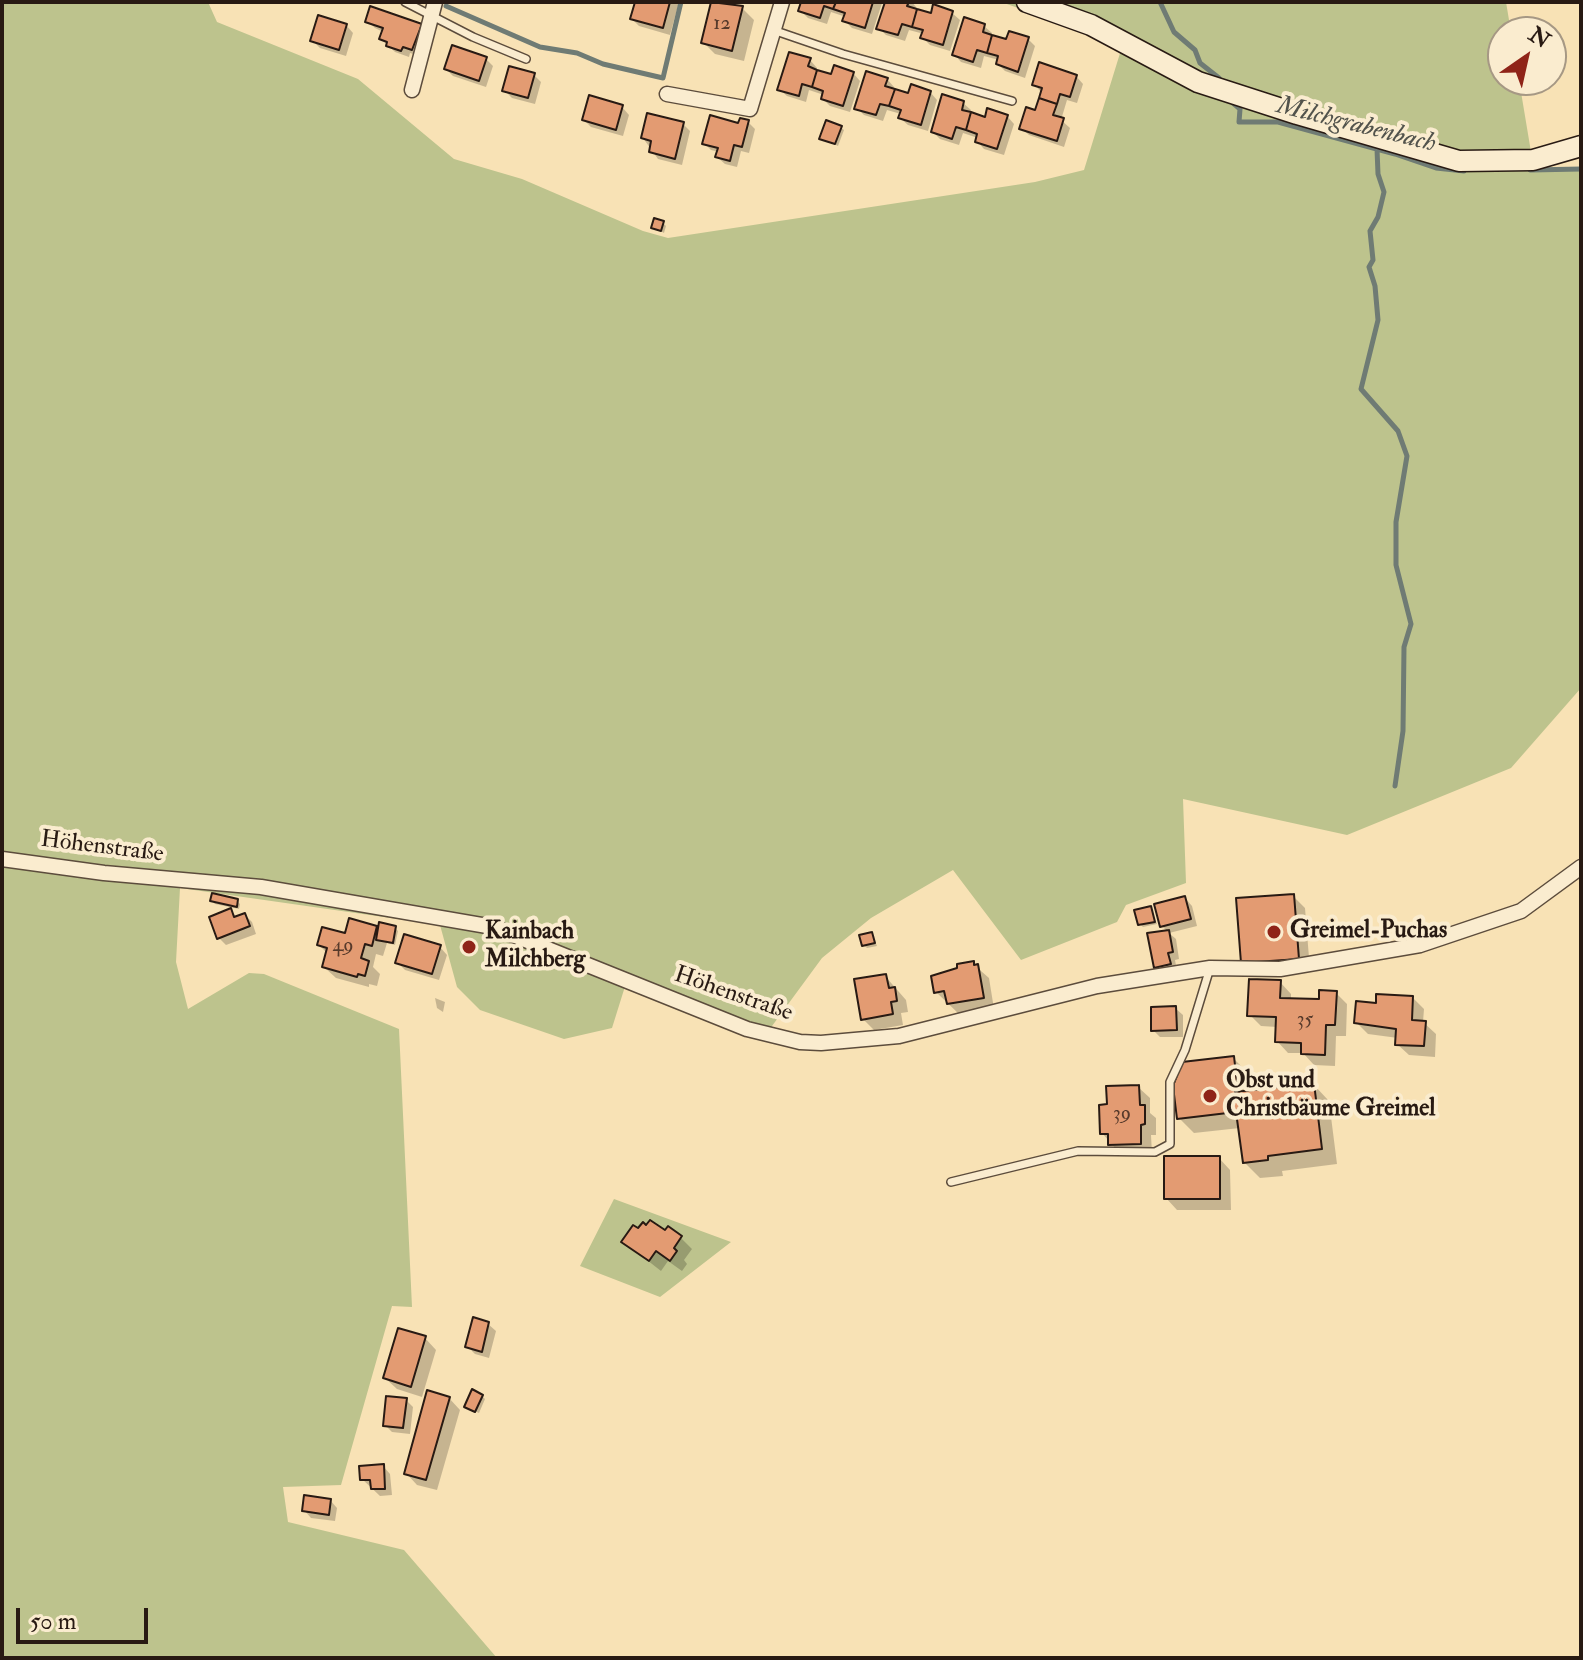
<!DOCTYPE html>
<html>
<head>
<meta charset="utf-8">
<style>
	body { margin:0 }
	#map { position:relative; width:1583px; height:1660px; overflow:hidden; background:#f8e2b5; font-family:"IM FELL Double Pica",serif }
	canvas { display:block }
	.frame { position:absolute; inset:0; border:4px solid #281a13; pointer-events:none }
	.north { position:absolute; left:1487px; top:16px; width:80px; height:80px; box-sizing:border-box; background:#faeccf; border:2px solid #a69884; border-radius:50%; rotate:34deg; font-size:22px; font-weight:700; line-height:32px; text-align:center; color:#281a13 }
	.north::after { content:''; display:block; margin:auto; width:28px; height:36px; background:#8f2418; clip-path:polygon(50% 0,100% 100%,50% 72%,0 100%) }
	.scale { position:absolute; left:16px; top:1608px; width:132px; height:36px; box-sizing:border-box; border:4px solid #281a13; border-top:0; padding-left:10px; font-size:24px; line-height:28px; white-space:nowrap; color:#281a13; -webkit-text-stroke:6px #faeccf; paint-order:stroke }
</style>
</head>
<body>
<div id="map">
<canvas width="1583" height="1660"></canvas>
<div class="frame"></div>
<div class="north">N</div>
<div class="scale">50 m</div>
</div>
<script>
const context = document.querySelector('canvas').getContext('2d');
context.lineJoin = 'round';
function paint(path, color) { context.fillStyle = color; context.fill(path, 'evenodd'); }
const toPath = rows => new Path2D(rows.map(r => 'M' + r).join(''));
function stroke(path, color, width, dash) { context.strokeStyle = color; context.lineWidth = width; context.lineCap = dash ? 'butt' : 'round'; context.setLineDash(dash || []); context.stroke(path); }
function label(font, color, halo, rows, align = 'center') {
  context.font = font + ' "IM FELL Double Pica",serif'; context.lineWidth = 8; context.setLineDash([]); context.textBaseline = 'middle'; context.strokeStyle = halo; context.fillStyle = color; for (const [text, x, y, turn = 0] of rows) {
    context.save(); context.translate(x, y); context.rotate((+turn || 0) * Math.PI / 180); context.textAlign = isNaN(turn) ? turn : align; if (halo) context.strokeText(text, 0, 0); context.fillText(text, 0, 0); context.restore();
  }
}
const green = toPath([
	[2,2,208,2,217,22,358,79,454,159,522,179,643,231,668,238,1035,182,1084,170,1121,50,1061,23,1001,2,1506,2,1511,32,1503,32,1503,80,1519,80,1534,170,1581,169,1581,688,1511,768,1347,835,1183,799,1186,883,1126,905,1117,922,1021,960,953,870,871,918,822,958,761,1041,627,980,612,1028,564,1039,480,1010,457,987,440,925,180,888,176,962,188,1009,249,973,264,974,399,1029,412,1307,392,1306,341,1485,283,1487,288,1522,404,1550,497,1658,2,1658],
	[614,1199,731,1242,660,1297,580,1266]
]);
const shadow = toPath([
	[637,2,679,2,670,35,639,26,632,19],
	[713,2,742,8,754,20,744,61,715,54,703,42],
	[803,2,881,2,882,3,872,34,852,28,845,21,846,17,831,12,827,24,808,18,801,11],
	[887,2,912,2,916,7,915,10,932,15,952,13,960,20,950,51,930,45,923,38,924,34,909,30,905,41,886,35,879,28],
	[367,21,420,26,428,33,420,56,410,53,409,57,395,52,381,38,383,32,375,28],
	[346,25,353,33,346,56,320,48,313,41],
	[984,26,992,33,991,36,1007,42,1028,39,1035,46,1025,78,1005,71,998,64,999,60,984,56,981,68,961,62,954,54],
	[486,59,493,66,486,87,453,76,446,69],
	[810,60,817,68,816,71,832,76,853,73,860,81,850,112,830,106,823,99,824,95,809,90,806,102,787,96,779,89],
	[534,75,541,82,535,104,512,98,504,90],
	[1076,76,1083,84,1077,103,1067,100,1061,120,1070,128,1064,147,1029,135,1021,128,1036,113,1041,92,1034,84],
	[887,79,894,87,893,90,910,95,930,92,937,100,928,131,908,125,900,118,901,114,887,110,883,121,864,115,857,108],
	[963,103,971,110,969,114,986,119,1007,116,1014,124,1004,155,984,149,977,141,978,138,963,133,959,145,940,139,933,132],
	[622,107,629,115,623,136,591,127,584,120],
	[748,122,755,129,749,153,741,151,737,167,725,164,717,157,719,152,711,150,704,143],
	[683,124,690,131,682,165,658,159,643,138],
	[840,127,844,130,838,146,822,138],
	[663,223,666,226,664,233,653,227],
	[1293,896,1305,908,1310,970,1255,974,1238,900],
	[1185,898,1192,906,1197,926,1169,933,1176,939,1179,959,1175,960,1177,971,1163,974,1155,967,1168,932,1162,926],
	[212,901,237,901,240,904,239,909,215,904],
	[1150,908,1157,924,1143,927,1140,924],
	[231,911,238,918,245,915,252,922,256,934,226,945,219,938],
	[376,927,380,931,395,928,398,931,395,945,387,943,383,956,376,954,373,967,380,974,377,986,369,984,369,987,336,978,324,967,328,954,319,945],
	[872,934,877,946,867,948,864,945],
	[440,947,447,955,439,980,405,970,397,962],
	[973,964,989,978,994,1009,960,1015,936,992],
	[885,976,906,1000,908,1012,901,1013,903,1025,874,1030,863,1019],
	[1280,982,1291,994,1291,1000,1321,1001,1336,993,1347,1004,1346,1036,1336,1036,1335,1066,1314,1065,1303,1053,1288,1053,1277,1041,1277,1027,1261,1026,1250,1015],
	[435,998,445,1002,443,1012,437,1008],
	[1413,998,1424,1009,1423,1022,1436,1034,1435,1057,1409,1055,1397,1044,1398,1038,1368,1034,1356,1022,1378,1005],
	[1175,1008,1183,1015,1183,1037,1160,1037,1153,1030],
	[1233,1058,1249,1074,1251,1092,1314,1085,1329,1101,1337,1164,1282,1171,1283,1176,1260,1178,1244,1162,1240,1128,1194,1133,1179,1118],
	[1138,1087,1150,1098,1150,1113,1156,1118,1156,1135,1151,1135,1152,1154,1122,1156,1102,1133,1109,1106],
	[1219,1158,1230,1170,1231,1210,1177,1210,1166,1198],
	[666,1233,681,1238,692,1249,684,1260,687,1264,682,1271,668,1261,661,1271,624,1242],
	[488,1324,496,1331,489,1358,475,1354,468,1347],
	[425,1338,436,1350,422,1397,397,1389,385,1378],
	[482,1396,485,1399,479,1413,470,1409],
	[449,1398,460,1410,437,1490,417,1485,406,1473],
	[406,1400,413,1407,410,1434,392,1432,385,1425],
	[383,1466,390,1474,392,1495,380,1496,362,1479],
	[330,1500,337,1508,335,1521,311,1518,304,1510]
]);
const stream = toPath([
	[1160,2,1174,32,1195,50,1200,63,1219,78],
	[446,6,540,47,577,53,603,64,663,78,681,2],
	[1233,103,1240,109,1239,122,1278,122,1395,154,1436,168,1464,171],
	[1377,149,1378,174,1384,192,1378,217,1370,231,1373,260,1369,267,1375,286,1378,320,1361,389,1398,431,1407,456,1396,522,1396,565,1411,624,1404,647,1403,731,1395,786],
	[1530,170,1581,169]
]);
const building = toPath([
	[635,2,670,2,663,28,630,19,635,2],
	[711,2,743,6,732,51,701,43,711,2],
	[801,2,836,2,833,9,824,6,820,18,798,11,801,2],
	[836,2,873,2,865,28,842,21,845,13,833,9,836,2],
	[885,2,909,2,907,6,917,9,912,27,902,24,898,35,876,29,885,2],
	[933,4,953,11,943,45,920,38,923,30,912,27,917,9,931,13,933,4],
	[370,6,422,24,412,50,403,47,401,51,386,46,387,42,379,39,383,28,365,22,370,6],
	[318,15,347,24,339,50,310,41,318,15],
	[964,17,985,24,983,32,992,35,987,53,977,50,973,62,952,55,964,17],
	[1009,31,1029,37,1018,72,996,64,998,56,987,53,992,35,1006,39,1009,31],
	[452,45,487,57,479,81,444,69,452,45],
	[789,52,811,58,808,66,817,70,812,87,802,84,799,96,777,90,789,52],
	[1039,62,1077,75,1070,97,1060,94,1057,104,1039,98,1042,88,1032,85,1039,62],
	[834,65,854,72,843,106,821,99,823,91,812,87,817,70,831,74,834,65],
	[509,66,535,73,528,98,502,91,509,66],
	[866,71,888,78,885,86,895,89,889,106,880,104,876,115,854,109,866,71],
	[911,84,931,91,921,125,898,118,901,110,889,106,895,89,908,93,911,84],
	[942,94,964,101,962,110,971,112,966,130,956,127,952,139,931,132,942,94],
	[589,95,623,105,616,130,582,120,589,95],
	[1039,98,1057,104,1053,115,1064,118,1057,141,1019,129,1026,107,1035,110,1039,98],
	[987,108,1008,115,997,149,975,142,977,134,966,130,971,112,985,117,987,108],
	[647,113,684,122,675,159,649,152,651,141,641,138,647,113],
	[710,115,738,123,740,118,749,120,742,147,734,145,730,161,715,157,718,148,702,144,710,115],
	[826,120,842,126,835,144,819,139,826,120],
	[654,218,664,221,661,231,651,228,654,218],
	[212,893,238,899,237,907,210,901,212,893],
	[1294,894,1299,959,1241,963,1236,898,1294,894],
	[1185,896,1191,919,1160,927,1154,904,1185,896],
	[1151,906,1155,922,1138,925,1134,910,1151,906],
	[231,908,234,917,245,913,250,926,217,939,209,917,231,908],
	[349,918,377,926,372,946,365,944,361,958,369,961,365,976,358,974,357,977,322,967,327,948,317,945,322,927,345,933,349,918],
	[379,922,396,926,393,943,376,940,379,922],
	[1169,930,1173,952,1168,953,1171,964,1154,968,1147,933,1169,930],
	[872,932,875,943,862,946,859,935,872,932],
	[404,934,441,945,432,974,395,963,404,934],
	[466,941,475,944,472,954,463,951,466,941],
	[974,961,974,965,978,964,984,998,947,1004,944,991,934,993,931,976,957,968,957,964,974,961],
	[886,974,889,988,895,987,897,1001,891,1002,893,1014,861,1020,854,979,886,974],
	[1249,979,1281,980,1280,998,1319,999,1319,990,1337,991,1335,1025,1326,1025,1325,1055,1301,1054,1301,1043,1275,1042,1276,1017,1247,1016,1249,979],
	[1376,994,1413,996,1412,1020,1426,1021,1424,1046,1395,1045,1396,1029,1354,1023,1356,1001,1376,1003,1376,994],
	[1176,1006,1177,1030,1151,1031,1151,1007,1176,1006],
	[1234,1056,1237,1084,1234,1084,1235,1092,1314,1083,1322,1149,1268,1156,1268,1160,1243,1163,1236,1112,1177,1119,1173,1086,1182,1062,1234,1056],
	[1139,1085,1140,1105,1145,1105,1145,1124,1141,1125,1141,1144,1108,1145,1108,1134,1100,1134,1099,1105,1107,1104,1106,1086,1139,1085],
	[1164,1156,1220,1156,1220,1199,1164,1199,1164,1156],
	[650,1220,665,1230,668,1226,682,1236,674,1248,677,1251,670,1261,656,1251,649,1261,621,1242,633,1225,638,1228,643,1222,646,1225,650,1220],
	[473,1317,489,1322,482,1352,465,1347,473,1317],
	[398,1328,426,1336,411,1387,383,1378,398,1328],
	[472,1389,483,1395,475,1412,464,1407,472,1389],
	[427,1390,450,1397,426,1480,404,1474,427,1390],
	[386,1396,407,1398,403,1428,383,1426,386,1396],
	[384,1464,385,1489,371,1489,370,1480,360,1480,359,1466,384,1464],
	[304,1495,331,1499,329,1515,302,1511,304,1495]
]);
const lane = toPath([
	[405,2,473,37,526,59],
	[773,30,843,54,1012,101],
	[951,1182,1078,1151,1155,1152,1170,1144,1170,1082,1185,1050,1210,968]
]);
const street = toPath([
	[412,90,435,2],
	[667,94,750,109,782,2],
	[2,859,104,873,261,887,493,927,747,1029,800,1042,821,1043,899,1036,1097,986,1210,968,1280,969,1420,945,1521,911,1581,867]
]);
const secondary = toPath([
	[1027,2,1091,25,1198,82,1297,114,1459,161,1533,160,1581,146]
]);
const markers = [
	[1274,932,8,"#8f2418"],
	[469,947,8,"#8f2418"],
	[1210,1096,8,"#8f2418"]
];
const numberNames = [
	["12",722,25],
	["49",343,947],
	["35",1305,1021],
	["39",1122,1115]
];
const streetNames = [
	["Höhenstraße",102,848,7],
	["Höhenstraße",733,995,19]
];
const poiNames = [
	["Greimel-Puchas",1290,932],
	["Kainbach",485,933],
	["Milchberg",485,961],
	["Obst und",1226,1082],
	["Christbäume Greimel",1226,1110]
];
const waterNames = [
	["Milchgrabenbach",1356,126,14]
];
paint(green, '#bdc38d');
paint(shadow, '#0003');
stroke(stream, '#6f7b74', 5);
paint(building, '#e39b72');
stroke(building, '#281a13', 2);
stroke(lane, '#5c4c3c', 10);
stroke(street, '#5c4c3c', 17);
stroke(secondary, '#281a13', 23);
stroke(lane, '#faeccf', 7);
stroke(street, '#faeccf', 14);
stroke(secondary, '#faeccf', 20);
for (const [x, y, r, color] of markers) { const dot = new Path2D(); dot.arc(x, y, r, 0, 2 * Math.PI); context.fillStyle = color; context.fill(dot); stroke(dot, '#faeccf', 3); }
label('20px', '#573a2b', null, numberNames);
label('24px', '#281a13', '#faeccf', streetNames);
label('bold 24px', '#281a13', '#faeccf', poiNames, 'left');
label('italic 26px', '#52534c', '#faeccf', waterNames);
</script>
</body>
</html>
